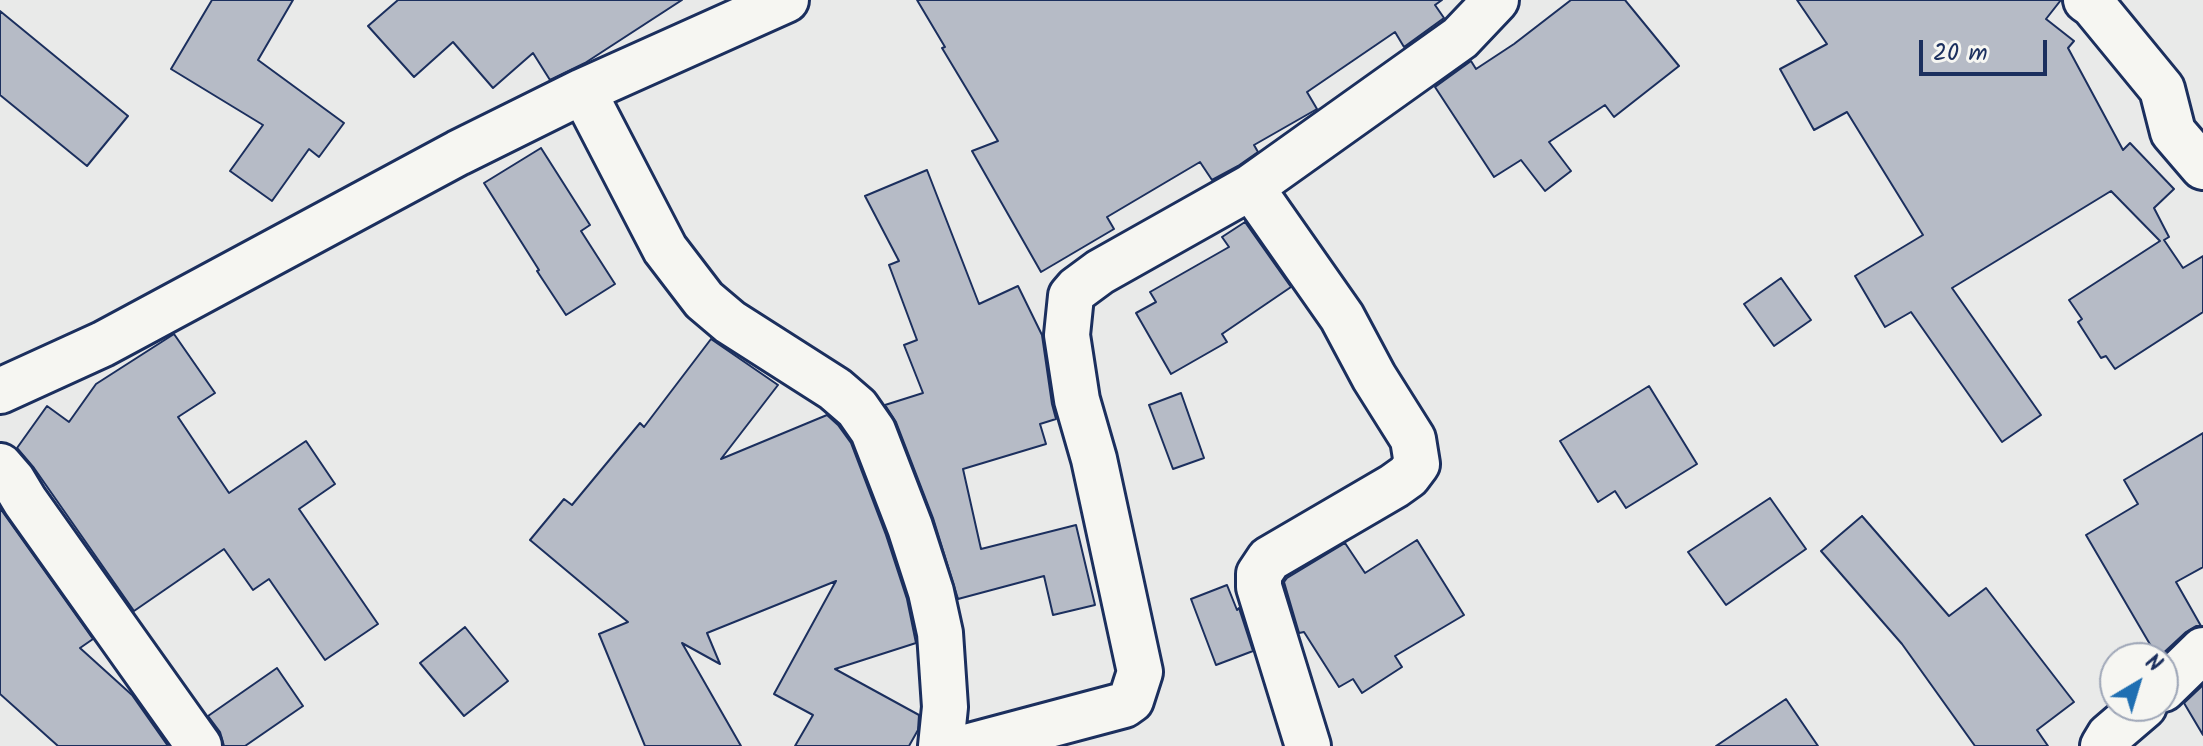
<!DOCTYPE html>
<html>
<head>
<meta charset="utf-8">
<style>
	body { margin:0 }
	#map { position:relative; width:2203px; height:746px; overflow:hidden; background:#e9eae9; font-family:Kalam,sans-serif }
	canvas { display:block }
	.north { position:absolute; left:2099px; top:642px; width:80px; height:80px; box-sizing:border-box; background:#f6f6f2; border:2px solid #9ea6b7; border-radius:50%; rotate:38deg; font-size:22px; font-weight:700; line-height:32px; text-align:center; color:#1b2f5e }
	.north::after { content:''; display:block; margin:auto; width:28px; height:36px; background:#1f6fb2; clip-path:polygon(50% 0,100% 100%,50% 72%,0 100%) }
	.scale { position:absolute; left:1919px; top:40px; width:128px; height:36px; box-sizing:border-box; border:4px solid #1b2f5e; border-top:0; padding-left:10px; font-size:24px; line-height:28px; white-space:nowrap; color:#1b2f5e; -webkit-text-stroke:6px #f6f6f2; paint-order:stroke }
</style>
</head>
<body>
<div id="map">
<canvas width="2203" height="746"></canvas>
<div class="north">N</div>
<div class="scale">20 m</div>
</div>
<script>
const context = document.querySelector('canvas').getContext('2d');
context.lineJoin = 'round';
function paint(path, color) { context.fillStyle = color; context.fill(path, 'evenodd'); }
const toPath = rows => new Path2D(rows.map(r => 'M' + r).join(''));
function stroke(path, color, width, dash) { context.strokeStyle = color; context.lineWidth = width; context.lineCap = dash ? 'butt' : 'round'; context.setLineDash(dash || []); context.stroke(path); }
const building = toPath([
	[212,0,293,0,258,60,344,123,319,157,309,149,272,201,230,171,263,125,171,69,212,0],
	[398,0,682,0,585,63,550,80,533,53,493,88,453,42,414,77,368,26,398,0],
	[917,0,1442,0,1435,5,1444,18,1404,47,1395,32,1307,92,1317,109,1254,145,1258,152,1238,166,1212,180,1200,162,1107,217,1114,229,1041,272,972,151,998,141,942,48,945,47,917,0],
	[1571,0,1625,0,1679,66,1614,117,1605,105,1549,142,1571,171,1545,191,1521,160,1494,177,1435,87,1471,61,1476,69,1514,44,1571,0],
	[1797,0,2061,0,2046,19,2074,41,2068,48,2123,150,2130,143,2174,189,2154,208,2169,237,2164,240,2183,268,2203,256,2203,312,2115,369,2106,356,2101,358,2078,322,2082,319,2069,300,2160,241,2111,191,1952,288,2041,415,2002,442,1911,312,1885,327,1855,276,1923,235,1847,112,1814,130,1780,69,1827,44,1797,0],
	[0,11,128,116,87,166,0,95,0,11],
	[541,148,590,225,581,231,615,284,566,315,537,271,539,270,484,183,541,148],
	[927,170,979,304,1018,286,1042,335,1052,404,1056,419,1040,424,1046,444,963,469,981,549,1076,525,1095,605,1053,615,1044,576,958,599,933,518,896,422,885,405,923,393,904,345,917,340,889,265,899,261,865,196,927,170],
	[1245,222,1291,287,1222,334,1227,342,1171,374,1136,313,1156,302,1150,292,1229,247,1222,237,1245,222],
	[1781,278,1811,320,1774,346,1744,304,1781,278],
	[174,334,215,393,178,417,229,493,306,441,335,484,299,509,378,624,325,660,269,579,253,590,224,549,134,611,34,468,17,448,47,406,69,422,96,384,174,334],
	[711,339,778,385,721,459,827,415,838,425,851,443,886,535,907,599,916,643,835,669,919,715,918,730,909,746,795,746,813,715,774,694,836,581,707,633,720,664,682,643,741,746,645,746,599,634,628,622,530,540,564,499,572,505,640,423,644,427,711,339],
	[1649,386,1697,464,1626,508,1615,491,1598,502,1560,441,1649,386],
	[1181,393,1204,458,1173,469,1149,405,1181,393],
	[2203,433,2203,567,2176,582,2201,626,2196,626,2186,632,2158,658,2086,535,2138,504,2124,480,2203,433],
	[1770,498,1806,549,1726,605,1688,552,1770,498],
	[0,508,93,639,80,648,132,695,168,746,58,746,0,694,0,508],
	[1862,516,1949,616,1986,588,2074,702,2037,730,2048,746,1975,746,1902,644,1821,551,1862,516],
	[1417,540,1464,615,1395,656,1402,667,1362,693,1353,679,1339,687,1304,632,1299,633,1284,582,1287,578,1345,543,1365,573,1417,540],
	[1227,585,1237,610,1239,608,1253,651,1216,665,1191,599,1227,585],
	[465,627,508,681,464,716,420,663,465,627],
	[277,668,303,706,245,746,224,746,220,732,208,716,277,668],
	[2203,685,2203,735,2184,703,2203,685],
	[1786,699,1818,746,1716,746,1786,699]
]);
const street = toPath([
	[2086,0,2093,5,2162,89,2173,132,2203,167],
	[583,91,665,249,704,300,730,322,835,389,857,408,873,431,910,527,931,592,940,633,945,707,941,746],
	[1251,187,1342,317,1374,377,1413,439,1417,464,1408,476,1394,486,1269,559,1259,574,1259,587,1308,746],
	[0,391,103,344,458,153,583,91,786,0],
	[0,466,13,481,25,501,199,746],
	[2163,689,2203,650],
	[970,746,1124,705,1131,700,1140,672,1094,459,1077,400,1067,335,1071,296,1077,289,1100,272,1251,187,1460,38,1496,0],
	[2103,746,2109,736,2144,706]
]);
paint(building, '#b6bbc6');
stroke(building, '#1b2f5e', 2);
stroke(street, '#1b2f5e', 50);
stroke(street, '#f6f6f2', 44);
</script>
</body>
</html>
